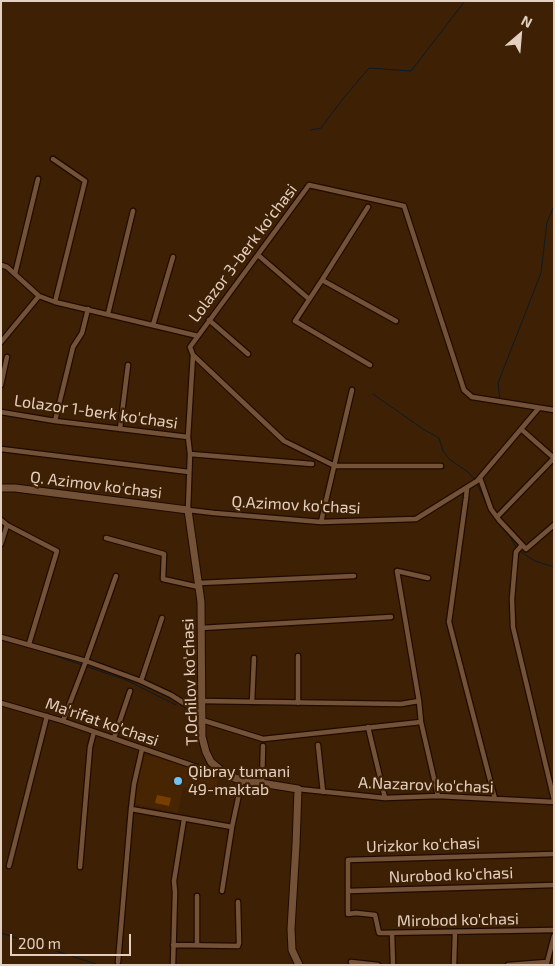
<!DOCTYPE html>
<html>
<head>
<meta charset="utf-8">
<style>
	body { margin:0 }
	#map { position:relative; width:555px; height:966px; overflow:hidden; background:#3e2005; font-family:"Exo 2",sans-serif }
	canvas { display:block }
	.frame { position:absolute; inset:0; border:2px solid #e4d0c1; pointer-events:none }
	.north { position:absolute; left:495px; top:10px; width:50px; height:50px; -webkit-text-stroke:4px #3e2005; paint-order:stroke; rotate:27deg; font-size:14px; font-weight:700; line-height:20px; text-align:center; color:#e4d0c1 }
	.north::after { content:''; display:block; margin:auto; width:18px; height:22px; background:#e4d0c1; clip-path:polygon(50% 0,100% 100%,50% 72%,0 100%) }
	.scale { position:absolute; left:10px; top:934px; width:121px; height:22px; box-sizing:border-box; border:2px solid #e4d0c1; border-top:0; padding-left:6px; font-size:15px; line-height:18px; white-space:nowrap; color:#e4d0c1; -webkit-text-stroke:4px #3e2005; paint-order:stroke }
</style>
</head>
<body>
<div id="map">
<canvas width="555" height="966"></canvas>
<div class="frame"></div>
<div class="north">N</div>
<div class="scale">200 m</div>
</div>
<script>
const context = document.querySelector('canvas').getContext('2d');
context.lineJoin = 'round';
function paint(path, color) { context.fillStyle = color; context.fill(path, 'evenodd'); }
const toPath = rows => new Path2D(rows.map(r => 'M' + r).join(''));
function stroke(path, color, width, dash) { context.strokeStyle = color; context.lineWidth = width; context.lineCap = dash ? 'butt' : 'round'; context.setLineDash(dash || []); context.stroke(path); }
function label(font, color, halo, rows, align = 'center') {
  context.font = font + ' "Exo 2",sans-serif'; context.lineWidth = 4.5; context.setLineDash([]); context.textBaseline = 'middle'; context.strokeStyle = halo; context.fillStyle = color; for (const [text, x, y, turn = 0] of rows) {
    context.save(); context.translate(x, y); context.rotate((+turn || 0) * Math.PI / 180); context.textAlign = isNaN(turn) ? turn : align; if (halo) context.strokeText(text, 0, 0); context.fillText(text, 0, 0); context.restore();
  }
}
const built = toPath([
	[145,754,219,776,216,790,183,787,178,813,134,804,140,766]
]);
const green = toPath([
	[157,795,171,798,169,806,155,803]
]);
const stream = toPath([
	[311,130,321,128,342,100,369,68,411,71,465,1],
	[373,394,423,429,439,438,443,451,449,459,468,472,474,479],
	[500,399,498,383,541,273,547,222,554,206],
	[477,484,487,505],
	[506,530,516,547],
	[521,552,535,561,554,567],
	[39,650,82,665],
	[85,666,126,680,176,705],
	[1,933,99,965]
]);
const minor = toPath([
	[53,159,85,181,55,302],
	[368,207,322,280,295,321,370,365],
	[258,255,309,299],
	[1,265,7,267,39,296,55,302,198,336],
	[15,274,38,179],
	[322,280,396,321],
	[108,314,133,211],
	[209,320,248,354],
	[153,325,173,257],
	[1,342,39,296],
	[193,355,284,441,335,466,441,466],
	[1,385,7,357],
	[538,409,477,481,416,519,321,522,214,513,188,510,190,454,188,437,193,355,190,347,309,185,404,206,464,390,472,397,554,410],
	[1,412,55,421,188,437],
	[55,421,73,347,82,333,88,309],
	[120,429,128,365],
	[521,429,554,458],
	[1,449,189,472],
	[190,454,312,464],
	[480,478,491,509,499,520,526,549,554,525],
	[467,488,466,498,449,622,495,799],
	[497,517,554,458],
	[1,520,7,525,57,551,29,644],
	[321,522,352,390],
	[106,538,164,554,163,579,199,587],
	[1,544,7,525],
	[522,545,516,552,512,599,513,627,554,800],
	[199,583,354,576],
	[201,628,391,617],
	[1,637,86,661,141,681,171,695,201,714],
	[141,681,162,618],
	[201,701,401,704,419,701,421,722,438,796],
	[419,701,397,571,428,578],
	[252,702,254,658],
	[1,703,63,721,217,774,223,772],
	[298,703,298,656],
	[202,720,263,739,421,722],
	[63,721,86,661,116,576],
	[368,727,385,798],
	[114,738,130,691],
	[318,745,323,792],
	[262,784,263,746],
	[298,789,385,798,438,796,554,802],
	[131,809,232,827],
	[554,854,348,860,348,914,356,913,375,915,379,933,554,930],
	[9,866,47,716],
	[80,867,90,747,94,732],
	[222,891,232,827,242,780],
	[348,891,554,885],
	[392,933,393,965],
	[173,945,238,946,239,943,238,902],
	[197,945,197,896],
	[118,962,131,809,134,784,142,749],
	[351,962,378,965],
	[547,963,554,936],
	[173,965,175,892,174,881,184,819],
	[454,965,455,932],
	[508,965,547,962]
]);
const secondary = toPath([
	[1,488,15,488,188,510,201,602,202,737,206,752,211,762,223,772,231,777,242,780,298,789,296,845,291,929,292,950,299,965]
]);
const markers = [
	[178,781,5,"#71c1f5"]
];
const streetNames = [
	["Lolazor 3-berk ko'chasi",243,253,-53],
	["Lolazor 1-berk ko'chasi",96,412,8],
	["Q. Azimov ko'chasi",96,485,7],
	["Q.Azimov ko'chasi",296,505,3],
	["T.Ochilov ko'chasi",190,682,-92],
	["Ma'rifat ko'chasi",102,722,19],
	["A.Nazarov ko'chasi",426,785,2],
	["Urizkor ko'chasi",423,845,-2],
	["Nurobod ko'chasi",451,875,-2],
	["Mirobod ko'chasi",458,920,-1]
];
const poiNames = [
	["Qibray tumani",188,772],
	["49-maktab",188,790]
];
paint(built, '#472402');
paint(green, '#773e00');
stroke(stream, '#0c1b26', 1);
stroke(minor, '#200b00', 7);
stroke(secondary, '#200b00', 9);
stroke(minor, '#745238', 4.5);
stroke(secondary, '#745238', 7);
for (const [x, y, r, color] of markers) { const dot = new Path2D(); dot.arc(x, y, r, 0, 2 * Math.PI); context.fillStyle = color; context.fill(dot); stroke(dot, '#3e2005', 2); }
label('16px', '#e4d0c1', '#3e2005', streetNames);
label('16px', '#e4d0c1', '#3e2005', poiNames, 'left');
</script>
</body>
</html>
